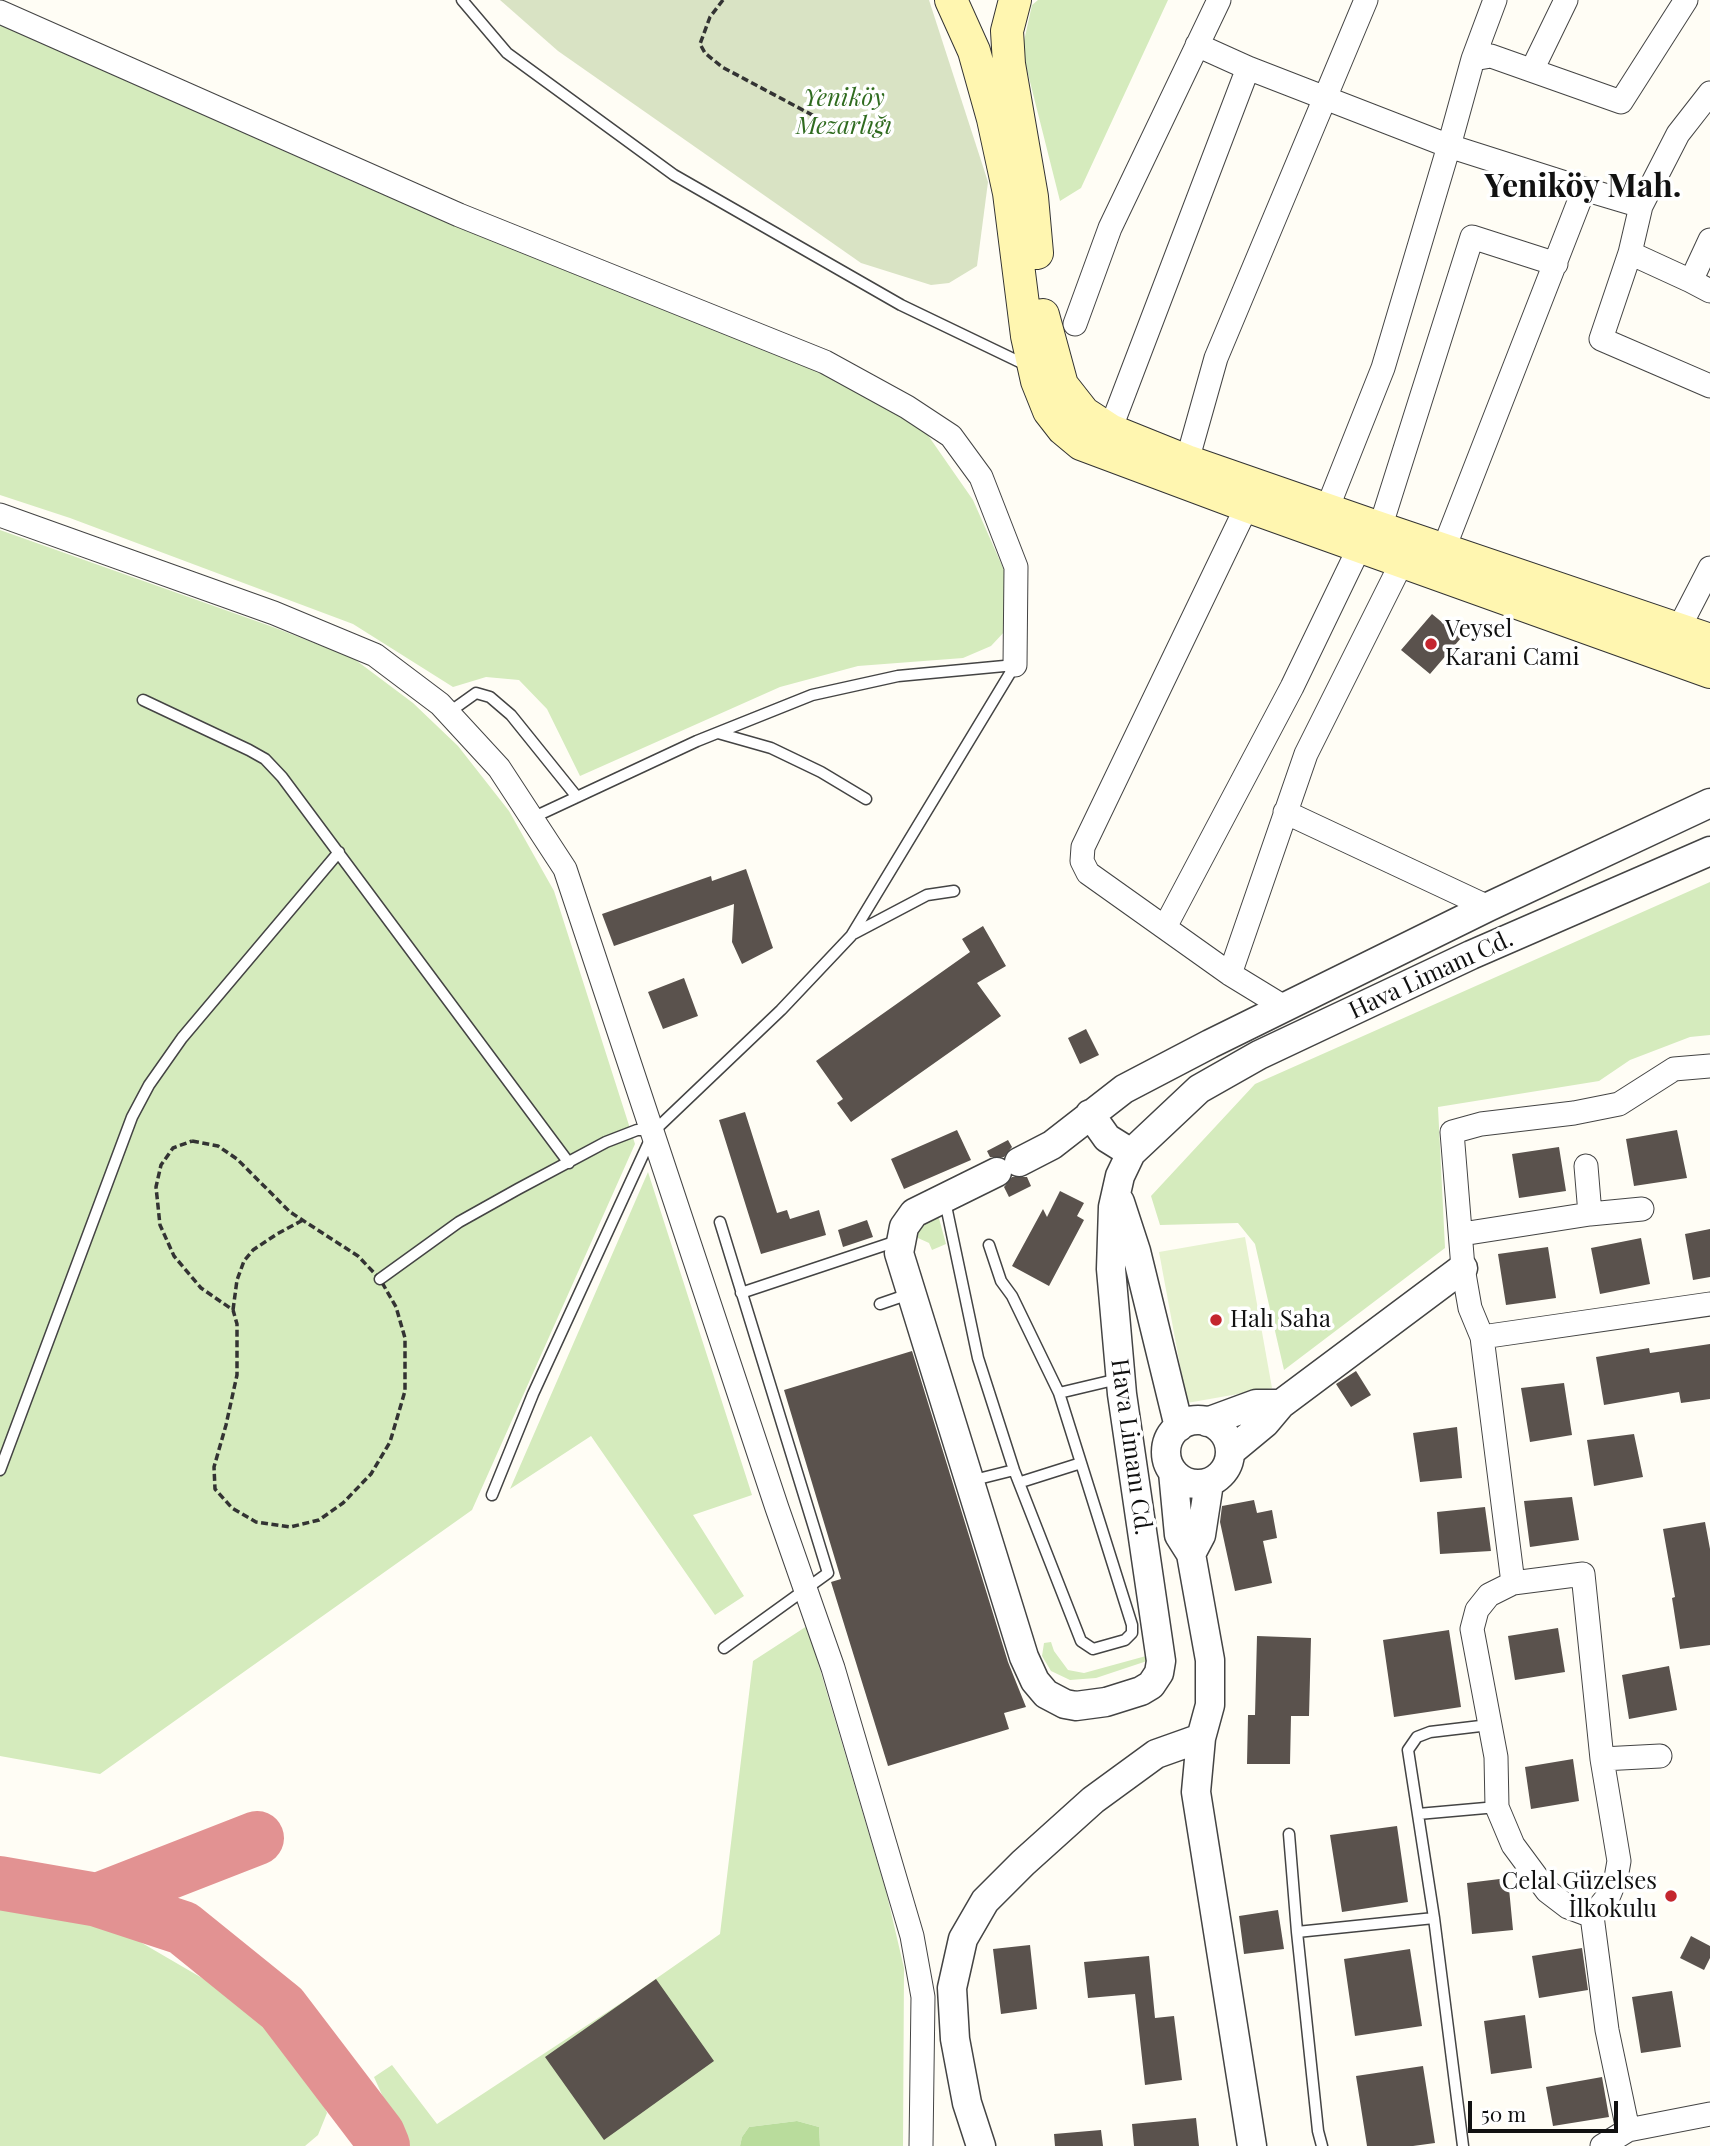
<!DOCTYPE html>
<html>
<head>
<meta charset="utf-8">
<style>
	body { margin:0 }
	#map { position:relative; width:1710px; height:2146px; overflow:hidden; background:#fffdf5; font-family:"Playfair Display",serif }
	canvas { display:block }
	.scale { position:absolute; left:1468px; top:2101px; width:150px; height:32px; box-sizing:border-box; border:4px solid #111; border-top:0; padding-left:9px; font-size:21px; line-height:24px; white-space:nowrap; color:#111; -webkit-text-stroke:5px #fff; paint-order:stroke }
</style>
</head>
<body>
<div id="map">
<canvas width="1710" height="2146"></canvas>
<div class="scale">50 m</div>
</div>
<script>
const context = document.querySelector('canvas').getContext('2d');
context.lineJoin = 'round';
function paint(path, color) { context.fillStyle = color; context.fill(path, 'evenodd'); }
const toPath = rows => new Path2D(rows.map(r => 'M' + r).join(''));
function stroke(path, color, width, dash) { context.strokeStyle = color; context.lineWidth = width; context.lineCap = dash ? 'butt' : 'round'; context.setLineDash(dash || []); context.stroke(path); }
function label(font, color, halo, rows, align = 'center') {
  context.font = font + ' "Playfair Display",serif'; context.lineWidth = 7; context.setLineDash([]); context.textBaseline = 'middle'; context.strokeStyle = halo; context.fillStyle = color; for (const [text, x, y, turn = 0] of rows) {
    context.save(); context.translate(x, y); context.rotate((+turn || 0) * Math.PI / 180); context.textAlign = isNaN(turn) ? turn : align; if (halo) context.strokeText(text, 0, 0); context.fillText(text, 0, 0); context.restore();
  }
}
const green = toPath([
	[1038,0,1168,0,1081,188,1060,201,1022,50,1032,5],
	[0,24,356,183,823,372,925,431,973,500,1004,570,1006,630,991,646,963,658,858,666,780,687,580,776,547,709,519,680,486,677,453,687,353,624,70,518,0,495],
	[0,530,273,627,353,658,413,703,458,746,509,811,554,891,635,1144,472,1510,100,1774,0,1756],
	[1710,882,1710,1035,1690,1037,1630,1060,1599,1081,1438,1107,1445,1248,1284,1370,1255,1244,1238,1223,1160,1225,1151,1196,1255,1084],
	[648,1172,752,1495,693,1515,744,1596,715,1615,591,1436,510,1489],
	[937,1211,946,1244,932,1250,929,1243,918,1238,914,1232],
	[807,1626,886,1891,904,1968,903,2146,820,2146,819,2127,797,2121,749,2127,742,2137,740,2146,405,2146,374,2077,392,2065,437,2124,627,1999,720,1934,753,1661],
	[1051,1642,1054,1651,1068,1670,1084,1673,1146,1656,1150,1660,1096,1678,1070,1680,1051,1671,1042,1656,1044,1643],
	[0,1905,47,1910,130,1936,214,1985,266,2029,319,2093,327,2113,318,2135,305,2146,0,2146]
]);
const forest = toPath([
	[797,2121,819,2127,820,2146,740,2146,742,2137,749,2127]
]);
const cemetery = toPath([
	[500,0,929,0,988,182,977,266,949,283,931,285,861,263,558,51]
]);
const pitch = toPath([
	[1245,1237,1272,1388,1187,1403,1159,1252]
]);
const taxiway = toPath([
	[0,1883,98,1900,183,1928,282,2008,378,2134,383,2146],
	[98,1900,257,1838]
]);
const building = toPath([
	[1432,614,1461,638,1430,674,1401,650],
	[746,869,773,948,742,964,732,942,734,904,614,946,602,914,711,876,712,881],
	[983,926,1006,966,977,983,1001,1016,851,1122,837,1103,843,1099,816,1061,970,952,962,939],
	[684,978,698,1016,663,1029,648,992],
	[1086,1029,1099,1055,1080,1064,1068,1038],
	[745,1112,777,1213,787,1210,790,1219,819,1210,826,1235,761,1254,719,1120],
	[957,1130,971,1160,904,1189,891,1159],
	[1677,1130,1687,1178,1634,1186,1626,1139],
	[1008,1140,1012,1147,1004,1157,990,1157,987,1151],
	[1559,1147,1566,1191,1519,1198,1512,1154],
	[1012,1177,1027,1177,1031,1186,1009,1197,1004,1187],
	[1060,1191,1084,1203,1077,1216,1084,1220,1049,1286,1012,1266,1043,1209,1047,1217],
	[867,1220,873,1237,843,1247,838,1230],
	[1710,1229,1710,1277,1693,1280,1685,1234],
	[1641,1238,1650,1284,1600,1294,1591,1248],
	[1548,1247,1556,1298,1506,1305,1498,1254],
	[1710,1344,1710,1399,1681,1403,1679,1392,1604,1405,1596,1357,1649,1348,1650,1353],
	[912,1351,1008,1662,1026,1707,1004,1713,1009,1729,888,1766,831,1582,841,1579,784,1390],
	[1356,1371,1371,1395,1351,1407,1336,1384],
	[1564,1383,1572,1435,1530,1442,1521,1388],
	[1457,1427,1462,1478,1420,1482,1413,1433],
	[1634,1434,1643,1477,1594,1486,1587,1440],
	[1572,1497,1579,1540,1530,1547,1524,1501],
	[1254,1500,1257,1513,1272,1510,1277,1538,1263,1541,1272,1583,1235,1591,1220,1522,1222,1506],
	[1485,1507,1491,1551,1440,1554,1437,1512],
	[1705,1522,1710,1549,1710,1645,1680,1649,1672,1598,1675,1597,1663,1529],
	[1558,1628,1565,1672,1515,1680,1508,1636],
	[1449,1630,1461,1707,1394,1717,1383,1640],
	[1257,1636,1311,1638,1309,1716,1291,1716,1290,1764,1247,1764,1248,1715,1255,1715],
	[1669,1666,1677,1710,1629,1719,1622,1675],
	[1573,1759,1579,1801,1531,1809,1525,1767],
	[1397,1826,1408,1902,1342,1912,1330,1835],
	[1508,1878,1513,1930,1472,1934,1467,1883],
	[1278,1910,1284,1949,1244,1954,1239,1916],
	[1691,1936,1710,1946,1710,1958,1704,1970,1680,1958],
	[1030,1945,1037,2009,1001,2014,993,1949],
	[1582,1948,1588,1990,1539,1998,1532,1956],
	[1410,1949,1422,2026,1355,2036,1344,1959],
	[1149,1956,1155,2018,1174,2016,1182,2080,1145,2085,1135,1994,1088,1998,1084,1962],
	[656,1979,714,2061,604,2140,545,2057],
	[1672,1991,1681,2047,1641,2053,1632,1997],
	[1525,2015,1532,2068,1491,2074,1484,2021],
	[1423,2066,1435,2143,1413,2146,1367,2146,1356,2076],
	[1602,2077,1609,2117,1553,2126,1546,2087],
	[1196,2118,1199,2146,1134,2146,1132,2124],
	[1101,2130,1103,2146,1055,2146,1054,2134]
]);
const path = toPath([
	[723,0,710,17,700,44,705,53,722,67,848,134],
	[192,1141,218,1146,237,1159,290,1212,358,1256,380,1279,396,1307,405,1338,405,1391,390,1442,371,1474,343,1503,319,1520,290,1527,256,1522,232,1508,215,1489,214,1467,226,1425,237,1375,237,1324,233,1310,201,1288,174,1256,160,1225,156,1187,161,1165,173,1148,192,1141],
	[233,1310,237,1280,244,1261,253,1250,277,1234,303,1220]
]);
const service = toPath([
	[462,0,507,53,674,175,901,305,1028,366],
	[143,700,249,750,265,759,282,777,569,1163],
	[448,713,476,693,490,697,511,715,577,797],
	[718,733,771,748,821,772,866,799],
	[532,818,697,741,812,695,898,676,1015,665],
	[853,934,927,895,954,891],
	[945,1201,978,1358,1014,1470,1081,1641,1093,1649,1125,1640,1132,1633,1132,1625,1059,1393,1012,1296,1001,1281,989,1245],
	[720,1222,828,1573,724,1648],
	[380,1279,459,1222,518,1189,606,1142,637,1130,651,1130],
	[741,1293,897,1241],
	[880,1304,909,1294],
	[1059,1393,1118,1379],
	[0,1470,132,1117,149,1085,182,1038,339,852],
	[970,1481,1014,1470],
	[1021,1482,1081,1463],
	[492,1495,533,1394,654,1131,781,1010,851,936,1015,665],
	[1418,1814,1497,1807],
	[1289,1834,1297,1932,1318,2131,1322,2146],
	[1297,1932,1434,1918],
	[1463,2146,1434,1918,1408,1750,1417,1737,1430,1732,1489,1725]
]);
const minor = toPath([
	[0,12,459,215,825,362,907,407,951,436,981,477,1016,567,1015,665],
	[1197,45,1248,68,1449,146,1473,59,1491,56,1621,102,1686,0],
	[1473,59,1495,0],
	[1532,70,1566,0],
	[1584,189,1641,206,1678,134,1710,93],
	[1710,240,1691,281,1710,291],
	[1630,253,1641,206],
	[1691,281,1630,253,1601,339,1710,386],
	[1075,324,1110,228,1219,0],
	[1110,430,1248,68],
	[1187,461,1216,358,1366,0],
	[1247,506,1083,847,1082,861,1088,873,1230,974,1284,1007],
	[1327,509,1383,368,1449,146,1584,189,1444,548],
	[0,515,274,613,375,655,440,704,499,768,565,869,777,1508,833,1668,912,1936,923,1997,921,2146],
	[1380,528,1472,237,1556,264],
	[1679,628,1710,568],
	[1285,812,1488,907],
	[1165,927,1292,687,1360,546],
	[1230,974,1306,754,1402,562],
	[1586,1166,1590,1214],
	[1462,1234,1590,1214,1642,1209],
	[1482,1337,1710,1304],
	[1513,1583,1482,1337,1470,1308,1463,1268,1452,1132,1481,1124,1574,1113,1619,1104,1674,1069,1710,1066],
	[1602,1759,1660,1756],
	[1592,1916,1568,1907,1547,1891,1513,1845,1497,1807,1496,1757,1472,1629,1477,1610,1489,1595,1513,1583,1583,1574,1602,1759,1619,1861,1616,1878,1609,1895,1592,1916,1607,2030,1628,2130],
	[1602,2146,1628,2130,1710,2114]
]);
const tertiary = toPath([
	[1090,1114,1107,1138,1131,1153],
	[1019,1162,1052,1145,1124,1089,1210,1044,1488,907,1710,803],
	[997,1172,914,1213,904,1227,899,1253,1024,1657,1035,1681,1046,1694,1065,1704,1076,1706,1106,1702,1141,1691,1151,1685,1159,1673,1161,1661,1122,1394,1111,1269,1113,1207,1120,1176,1131,1153,1199,1089,1259,1055,1471,955,1710,851],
	[1120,1202,1136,1251,1179,1427],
	'1166 1452a32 32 0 1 1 64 0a32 32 0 1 1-64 0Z',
	[1207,1422,1256,1404,1281,1404],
	[1230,1452,1265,1423,1281,1404,1463,1268],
	[1173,1472,1179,1535,1191,1554,1210,1660,1210,1705,1201,1738,1196,1792,1252,2146],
	[1191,1554,1201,1535,1209,1483],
	[981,2146,967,2103,955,2039,952,1988,963,1939,985,1901,1023,1863,1093,1800,1156,1754,1201,1738]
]);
const secondary = toPath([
	[951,0,974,51,993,119,1009,193,1027,336,1037,381,1049,411,1063,429,1081,444,1247,506,1710,672],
	[1015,0,1007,31,1009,64,1032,197,1037,253],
	[1043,315,1062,385,1084,413,1110,430,1187,461,1380,528,1710,640]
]);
const markers = [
	[1431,644,7,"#c4262e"],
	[1216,1320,7,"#c4262e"],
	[1671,1896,7,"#c4262e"]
];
const parkNames = [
	["Yeniköy",844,99],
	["Mezarlığı",844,127]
];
const poiNames = [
	["Veysel",1445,630],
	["Karani Cami",1445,658],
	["Halı Saha",1230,1320],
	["Celal Güzelses",1657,1882,"right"],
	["İlkokulu",1657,1910,"right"]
];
const streetNames = [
	["Hava Limanı Cd.",1431,975,-25],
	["Hava Limanı Cd.",1131,1447,82]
];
const districtNames = [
	["Yeniköy Mah.",1583,187]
];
paint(green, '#d5ebbd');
paint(forest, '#b9dc9c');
paint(cemetery, '#d9e3c4');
paint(pitch, '#e6f2cf');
stroke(taxiway, '#e29292', 54);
paint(building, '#5a524d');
stroke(service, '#444', 13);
stroke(minor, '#444', 25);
stroke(tertiary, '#444', 31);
stroke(secondary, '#333', 34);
stroke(path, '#333', 3.5, [7, 3.5]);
stroke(service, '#fff', 10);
stroke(minor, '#fff', 23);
stroke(tertiary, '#fff', 28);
stroke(secondary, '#fff6b0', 32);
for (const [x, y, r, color] of markers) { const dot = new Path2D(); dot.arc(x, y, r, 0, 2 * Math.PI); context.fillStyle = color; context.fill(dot); stroke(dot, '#fff', 2.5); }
label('italic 24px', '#2f6b1f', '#fff', parkNames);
label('24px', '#111', '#fff', poiNames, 'left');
label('24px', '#111', '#fff', streetNames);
label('bold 32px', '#111', '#fff', districtNames);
</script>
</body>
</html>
